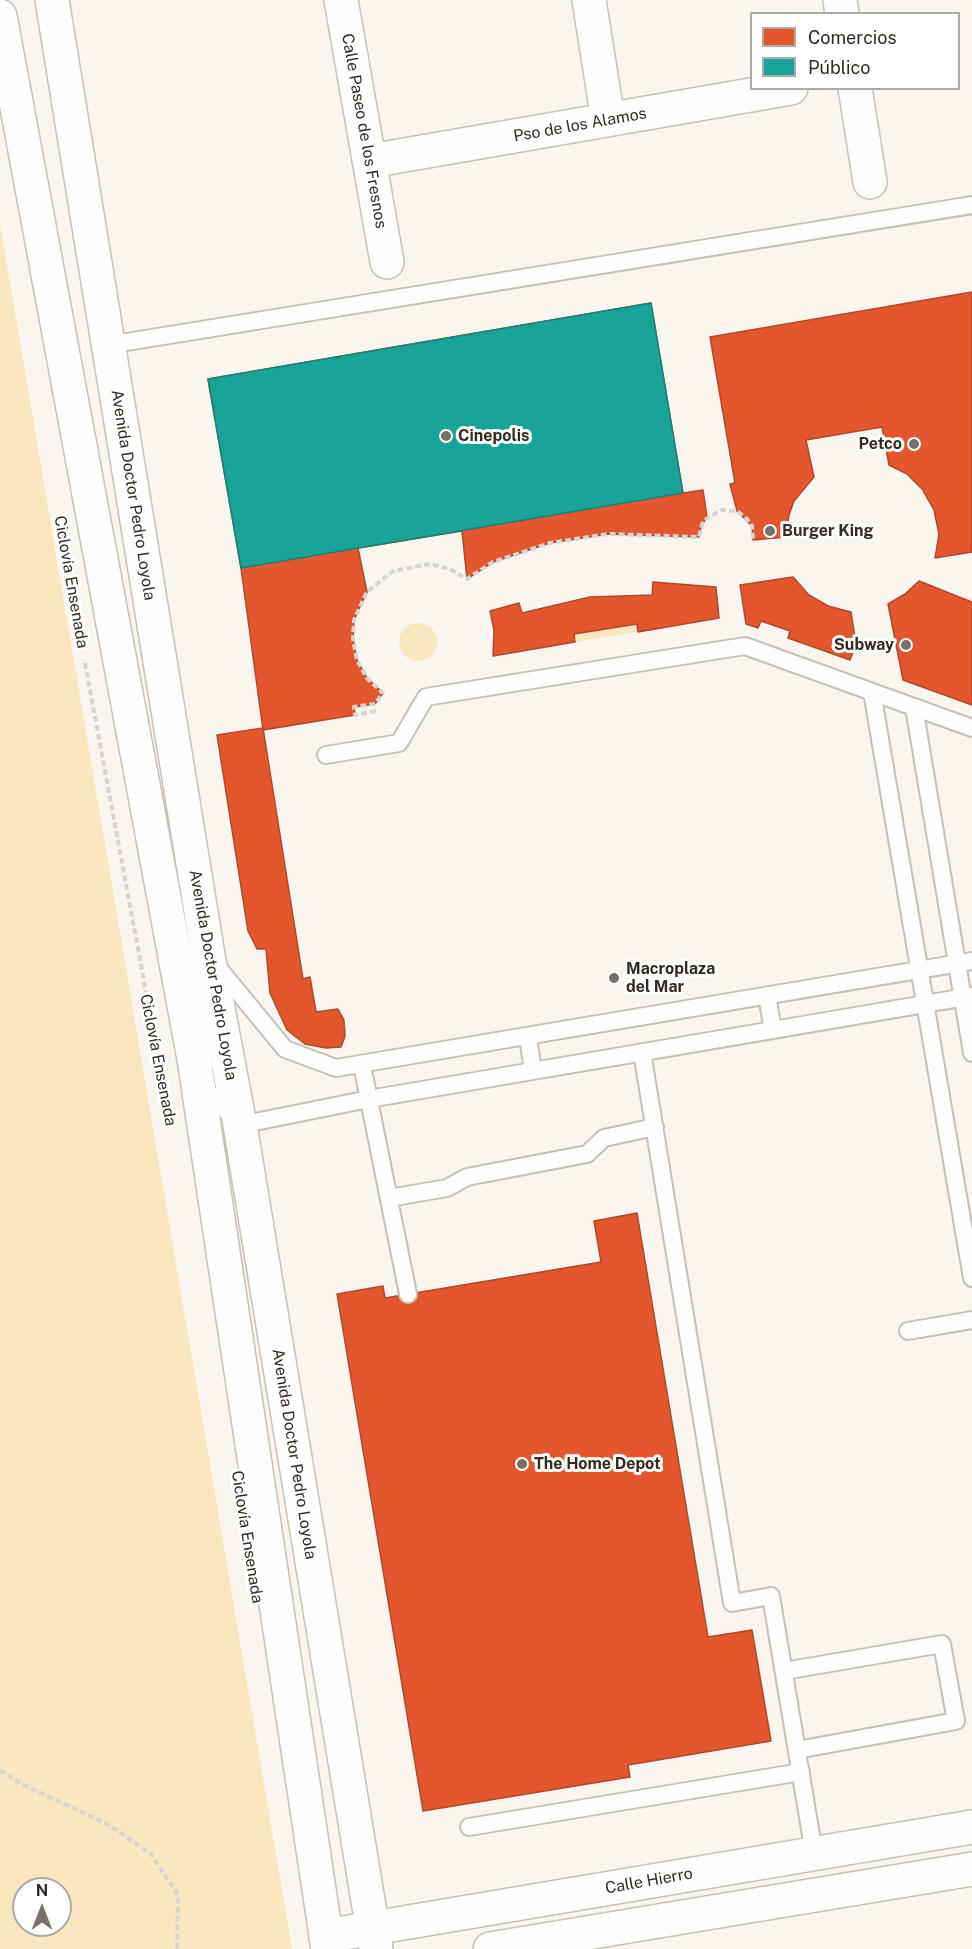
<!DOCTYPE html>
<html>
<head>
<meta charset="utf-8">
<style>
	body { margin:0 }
	#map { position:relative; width:972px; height:1949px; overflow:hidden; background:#f9f6f0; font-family:"Public Sans",sans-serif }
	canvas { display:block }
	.legend { position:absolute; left:750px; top:12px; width:210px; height:78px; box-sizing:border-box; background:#fff; border:2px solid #acaaa5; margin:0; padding:8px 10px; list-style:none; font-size:18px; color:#302a1f }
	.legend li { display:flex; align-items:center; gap:12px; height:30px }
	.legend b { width:30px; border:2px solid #acaaa5 }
	.north { position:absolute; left:12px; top:1877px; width:60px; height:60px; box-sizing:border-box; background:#fff; border:2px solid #acaaa5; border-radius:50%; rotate:0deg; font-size:16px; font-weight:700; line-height:24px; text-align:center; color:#302a1f }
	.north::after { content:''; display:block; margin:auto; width:21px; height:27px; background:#767168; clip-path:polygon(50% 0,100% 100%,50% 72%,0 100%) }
</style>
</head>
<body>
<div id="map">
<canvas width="972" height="1949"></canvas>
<ul class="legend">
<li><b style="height:16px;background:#e4572e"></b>Comercios</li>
<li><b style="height:16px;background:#17a398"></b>Público</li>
</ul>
<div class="north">N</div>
</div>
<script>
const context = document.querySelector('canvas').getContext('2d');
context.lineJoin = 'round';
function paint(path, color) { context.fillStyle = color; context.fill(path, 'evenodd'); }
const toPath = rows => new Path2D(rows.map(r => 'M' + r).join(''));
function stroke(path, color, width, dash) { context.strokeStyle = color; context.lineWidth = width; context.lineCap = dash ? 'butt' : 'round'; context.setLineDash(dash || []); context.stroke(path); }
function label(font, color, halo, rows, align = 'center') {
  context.font = font + ' "Public Sans",sans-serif'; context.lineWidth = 6; context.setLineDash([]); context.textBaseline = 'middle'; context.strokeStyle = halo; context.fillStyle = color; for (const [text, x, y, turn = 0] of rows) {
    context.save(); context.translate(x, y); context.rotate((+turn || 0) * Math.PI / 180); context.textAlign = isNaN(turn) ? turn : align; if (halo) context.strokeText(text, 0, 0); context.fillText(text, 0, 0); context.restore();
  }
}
const green = toPath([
	[0,224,292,1949,0,1949],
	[24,1889,60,1889,60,1925,24,1925],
	'399 642a19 19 0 1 1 38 0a19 19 0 1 1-38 0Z',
	[637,624,638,632,575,642,574,634]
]);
const shops = toPath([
	[972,292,972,552,935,558,939,534,934,510,922,489,907,474,889,465,882,427,806,440,814,477,794,501,789,515,786,537,753,540,752,526,737,511,730,484,735,483,710,337,972,292],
	[651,303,683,493,703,490,707,517,701,526,699,537,608,534,550,543,493,562,467,579,462,531,358,548,367,592,354,620,353,639,357,660,367,678,383,693,375,704,354,707,355,715,263,730,241,568,208,379,651,303],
	[793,577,809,595,828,606,851,612,856,644,850,660,788,638,790,631,761,621,758,628,746,624,740,585,793,577],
	[919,581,972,602,972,705,903,680,888,604,905,594,919,581],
	[653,582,716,587,719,618,638,632,637,624,574,634,575,642,493,656,494,630,490,611,519,603,522,613,590,597,652,595,653,582],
	[263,728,303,979,310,977,316,1012,338,1009,344,1020,345,1036,341,1047,326,1048,305,1044,287,1030,270,993,266,949,257,949,248,931,217,735,263,728],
	[637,1213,708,1637,752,1630,771,1741,628,1765,630,1777,423,1811,337,1294,383,1286,385,1298,601,1262,594,1221,637,1213]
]);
const public = toPath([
	[651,303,683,493,241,568,208,379,651,303]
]);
const path = toPath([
	[85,663,164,1089],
	[376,711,355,715,354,707,375,704,383,693,367,678,357,660,353,639,354,620,367,592,393,571,430,564,450,569,467,579,493,562,550,543,608,534,699,537,703,521,721,510,737,511,747,519,752,526,753,540],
	[0,1770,22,1784,109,1825,151,1854,178,1895,177,1949]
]);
const lane = toPath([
	[108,345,972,205],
	[872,692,972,1278],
	[914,707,972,1053],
	[326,755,399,743,426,697,745,646,972,728],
	[216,965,285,1049,336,1068,972,961],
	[767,996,773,1030],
	[528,1037,533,1071],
	[642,1052,732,1603,771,1596,814,1853],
	[362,1065,408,1294],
	[204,1088,240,1125,369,1099,972,996],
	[389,1198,447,1188,467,1177,587,1154,604,1138,655,1127],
	[908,1331,972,1320],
	[784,1671,942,1644,956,1721,797,1750],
	[469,1827,801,1772]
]);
const street = toPath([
	[341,0,387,262],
	[589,0,608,120],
	[840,0,842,14],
	[855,88,870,182],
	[370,161,791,88],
	[326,1936,972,1827],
	[490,1949,972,1869]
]);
const secondary = toPath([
	[52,0,208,955,240,1125,376,1949],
	[0,16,194,1059,328,1949]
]);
const markers = [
	[446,436,6,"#767168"],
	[914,444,6,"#767168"],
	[770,531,6,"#767168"],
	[906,645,6,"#767168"],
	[614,978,6,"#767168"],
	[522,1464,6,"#767168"]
];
const streetNames = [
	["Pso de los Alamos",580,125,-10],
	["Calle Paseo de los Fresnos",364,131,80],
	["Avenida Doctor Pedro Loyola",133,495,81],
	["Ciclovía Ensenada",71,582,80],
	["Avenida Doctor Pedro Loyola",213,975,80],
	["Ciclovía Ensenada",158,1060,79],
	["Avenida Doctor Pedro Loyola",294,1454,81],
	["Ciclovía Ensenada",247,1537,81],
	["Calle Hierro",649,1881,-10]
];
const poiNames = [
	["Cinepolis",458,436],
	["Petco",902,444,"right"],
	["Burger King",782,531],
	["Subway",894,645,"right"],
	["Macroplaza",626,969],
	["del Mar",626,987],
	["The Home Depot",534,1464]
];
paint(green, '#fbe7bf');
paint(shops, '#e4572e');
stroke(shops, '#ae4a2a', 1.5);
paint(public, '#17a398');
stroke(public, '#1e7f74', 1.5);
stroke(lane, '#c5c1b8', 20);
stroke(street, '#c5c1b8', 36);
stroke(secondary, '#c5c1b8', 36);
stroke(path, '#d7d6d3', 4, [6, 3]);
stroke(lane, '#fefefd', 16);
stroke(street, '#fefefd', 33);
stroke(secondary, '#fefefd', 33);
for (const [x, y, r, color] of markers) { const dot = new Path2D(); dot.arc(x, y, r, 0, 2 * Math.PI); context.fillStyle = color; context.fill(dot); stroke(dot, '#fff', 2); }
label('16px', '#302a1f', '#fff', streetNames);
label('bold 16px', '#302a1f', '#fff', poiNames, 'left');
</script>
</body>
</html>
